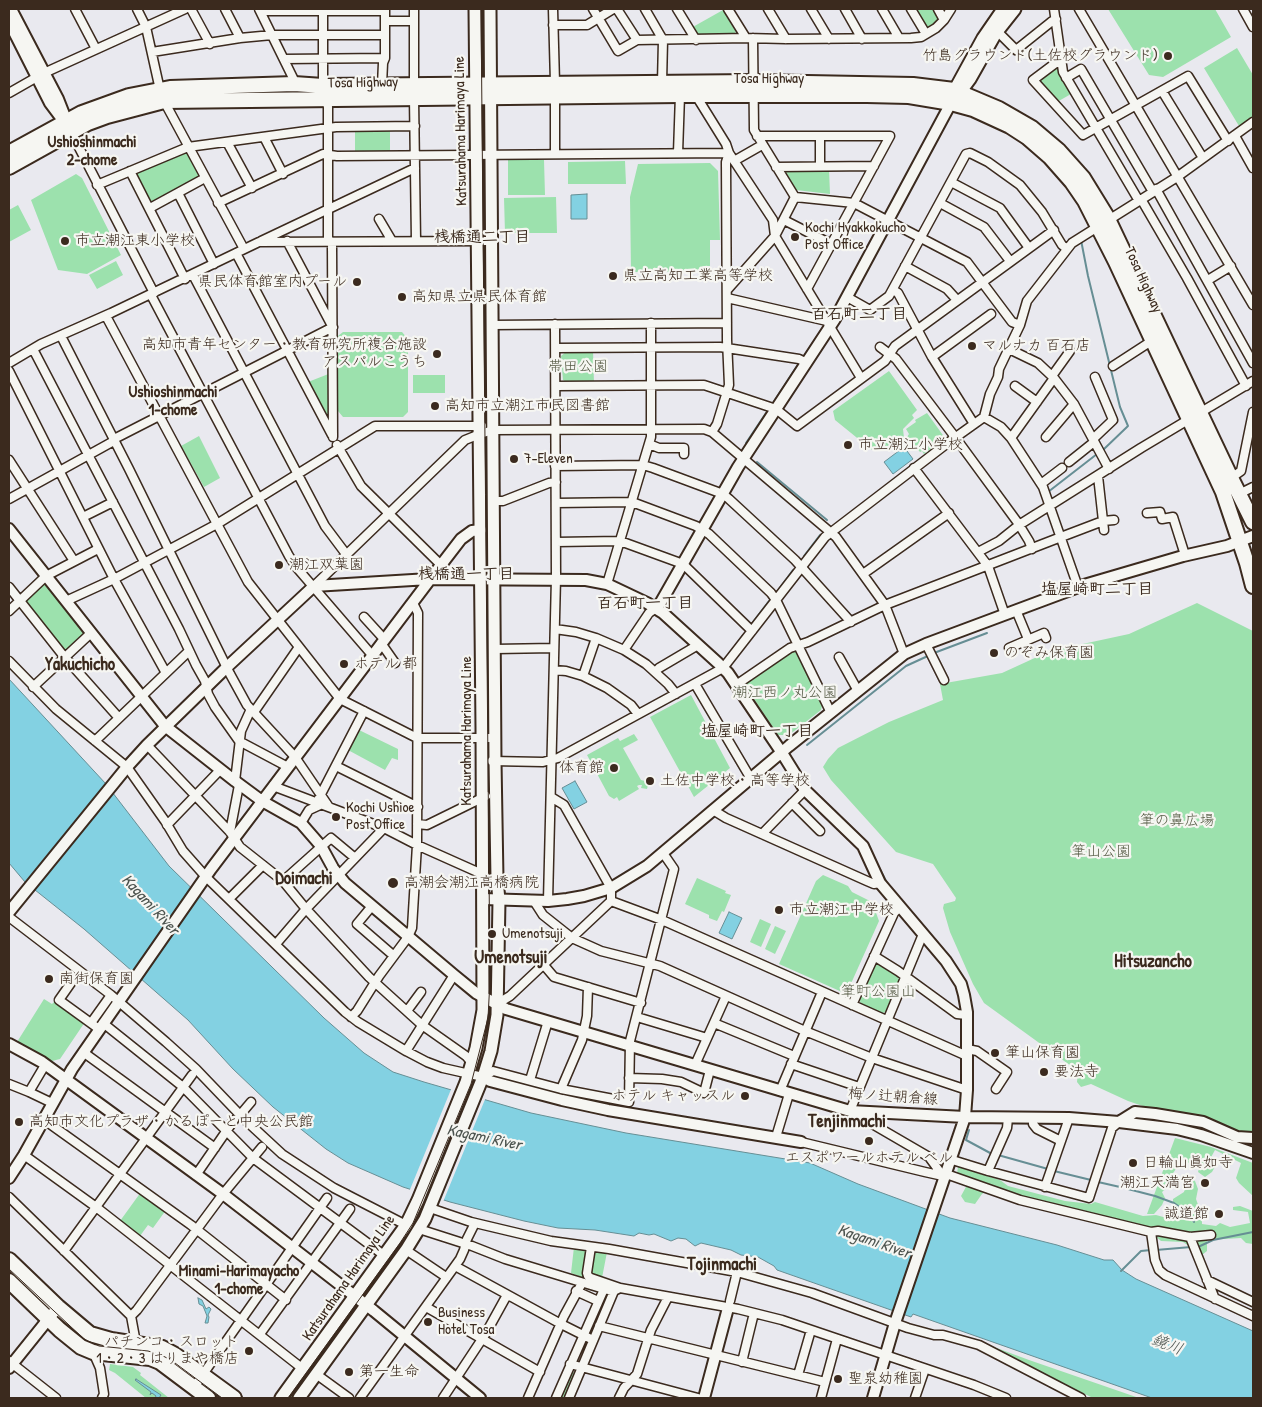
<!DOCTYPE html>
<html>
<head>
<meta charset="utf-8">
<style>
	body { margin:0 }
	#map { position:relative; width:1262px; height:1407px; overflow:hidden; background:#e9e9ef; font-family:"Patrick Hand",sans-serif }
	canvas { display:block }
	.frame { position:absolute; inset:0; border:10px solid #3b2a1e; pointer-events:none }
</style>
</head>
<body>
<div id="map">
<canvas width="1262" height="1407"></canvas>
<div class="frame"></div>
</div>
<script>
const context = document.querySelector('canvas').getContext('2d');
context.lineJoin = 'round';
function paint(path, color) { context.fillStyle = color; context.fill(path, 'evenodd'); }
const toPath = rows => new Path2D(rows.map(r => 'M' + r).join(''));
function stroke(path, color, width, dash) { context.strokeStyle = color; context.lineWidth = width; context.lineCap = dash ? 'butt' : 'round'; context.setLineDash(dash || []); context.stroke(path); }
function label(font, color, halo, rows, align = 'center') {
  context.font = font + ' "Patrick Hand","Klee One",sans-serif'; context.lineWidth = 4.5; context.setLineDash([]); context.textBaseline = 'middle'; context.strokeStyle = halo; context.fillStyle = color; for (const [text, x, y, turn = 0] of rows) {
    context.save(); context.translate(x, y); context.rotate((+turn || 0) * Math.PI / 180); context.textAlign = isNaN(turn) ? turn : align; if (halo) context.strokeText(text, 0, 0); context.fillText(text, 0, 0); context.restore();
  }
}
const green = toPath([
	[914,9,935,9,940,17,939,22,930,30,926,28],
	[1108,9,1215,9,1231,37,1163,77,1149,75],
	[723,10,736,32,733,35,696,35,691,28],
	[1237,48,1253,75,1253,117,1239,126,1204,68],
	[1057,66,1060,74,1071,94,1057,102,1039,81,1039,78],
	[481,117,488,117,488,147,482,147],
	[355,129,390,129,390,151,355,151],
	[184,151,187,153,199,175,198,178,153,203,149,202,135,174,136,171],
	[508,160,544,160,545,195,508,195],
	[625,161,626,184,568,184,568,162],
	[482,162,487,162,488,230,482,230],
	[710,163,718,171,720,240,710,240,710,266,704,266,704,272,631,272,630,197,638,164],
	[788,168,829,169,830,194,796,190,786,172],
	[76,174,82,178,121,255,87,274,58,270,31,200],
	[556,197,557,233,505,233,504,198],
	[18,205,31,230,9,242,9,210],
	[116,261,123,275,97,289,89,275],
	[483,261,488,261,489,411,484,411],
	[343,332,402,332,408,339,408,412,403,417,343,417,338,411,338,336],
	[593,350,594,384,568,383,563,380,561,356,567,351],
	[889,371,917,410,912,415,914,418,903,429,904,438,885,450,872,450,835,420,833,411],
	[331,373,330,423,308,382],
	[413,375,445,375,445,393,413,393],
	[927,413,945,438,924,454,922,451,920,452,908,438,907,437,909,434,906,429,916,422,915,420],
	[199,436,220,478,204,487,181,446],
	[41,583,44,583,84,633,84,636,67,652,64,652,24,602],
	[1197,603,1253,631,1253,1144,1246,1144,1209,1131,1205,1127,1128,1101,1091,1084,1081,1087,1077,1082,1078,1071,984,1003,973,984,950,932,943,908,944,904,955,901,956,898,933,864,896,852,831,780,823,767,828,759,838,748,889,722,943,700,940,684,1002,673,1050,651,1129,634],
	[791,651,799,653,823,702,821,710,789,735,778,735,746,687,748,680],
	[691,695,730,768,694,797,650,717],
	[359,730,398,749,398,760,392,758,385,770,348,750],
	[634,734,638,740,623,748,641,780,649,782,647,789,641,788,642,785,639,785,637,786,639,789,619,801,617,797,614,799,609,796,587,755,618,738,620,741],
	[823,875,848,886,852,892,872,902,879,921,849,988,842,992,779,964,816,881],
	[697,878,726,891,725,893,731,895,724,912,722,911,717,921,709,918,709,915,685,904],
	[760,919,771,924,761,947,750,942],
	[775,926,786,931,775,954,765,949],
	[881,963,897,975,900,982,888,1011,880,1014,861,1005,859,997,873,965],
	[44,999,52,1004,56,1000,85,1022,60,1059,52,1061,17,1042],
	[1175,1138,1211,1147,1253,1163,1253,1196,1239,1183,1236,1178,1241,1163,1215,1150,1209,1161,1216,1165,1212,1172,1205,1177,1198,1172,1200,1165,1185,1162,1178,1166,1164,1186,1167,1188,1162,1192,1165,1198,1162,1205,1154,1214,1147,1214],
	[958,1167,1000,1180,1008,1186,1065,1201,1091,1204,1095,1202,1143,1216,1156,1215,1167,1218,1172,1217,1175,1209,1173,1206,1173,1199,1184,1192,1186,1182,1191,1178,1195,1181,1198,1189,1196,1199,1202,1216,1202,1224,1216,1226,1220,1223,1230,1227,1250,1223,1248,1212,1233,1210,1233,1207,1240,1206,1253,1211,1253,1244,1246,1243,1241,1238,1207,1240,1207,1251,1202,1255,1183,1242,1161,1241,1144,1226,1028,1199,992,1187,982,1194,975,1204,965,1202,961,1196,967,1185,956,1179],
	[141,1192,166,1210,153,1228,148,1225,140,1236,120,1221],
	[403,1236,408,1239,372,1290,367,1286],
	[574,1247,589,1249,584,1278,571,1273],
	[593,1250,607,1252,602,1278,591,1274],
	[603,1299,606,1300,595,1327,592,1333,590,1334,589,1333],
	[347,1315,351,1318,294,1398,287,1398],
	[986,1344,1029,1360,1139,1398,1093,1398,985,1345],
	[110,1364,133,1367,141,1373,140,1375,169,1398,146,1398,115,1373,109,1370],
	[573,1371,575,1375,565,1398,559,1398]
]);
const water = toPath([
	[587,194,587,219,571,219,571,195,587,194],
	[904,447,913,459,893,474,884,462,904,447],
	[9,679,106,784,169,866,324,1018,364,1053,393,1072,424,1082,531,1113,626,1133,810,1163,858,1184,950,1218,1057,1245,1104,1260,1113,1260,1122,1270,1136,1279,1253,1331,1253,1398,1152,1398,913,1314,911,1317,777,1270,774,1266,758,1257,741,1255,731,1250,701,1243,695,1246,686,1239,678,1238,671,1241,654,1234,649,1235,639,1233,634,1236,595,1230,558,1228,524,1221,450,1202,403,1187,348,1163,326,1149,273,1107,233,1069,188,1020,84,929,25,882,9,863,9,679],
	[575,781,587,802,574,809,562,788,575,781],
	[729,912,742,918,732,939,719,933,729,912],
	[198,1298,202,1300,206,1309,209,1307,211,1309,208,1315,209,1317,208,1323,205,1323,207,1316,203,1306,199,1304,198,1298],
	[136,1379,161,1395,159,1398,155,1398,156,1396,152,1393,150,1395,151,1392,135,1380,136,1379]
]);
const pier = toPath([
	[107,782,115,792,33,891,23,884],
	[452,1087,486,1097,443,1202,409,1192]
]);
const stream = toPath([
	[1081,240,1088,276,1120,407,1128,426,1103,450],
	[804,356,824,326],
	[773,403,799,363],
	[746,443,766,413],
	[757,462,827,520],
	[1048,492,1097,454],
	[804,556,820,535],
	[779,589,793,570],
	[753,622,769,601],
	[934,653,987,633],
	[729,654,743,635],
	[694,690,742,772],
	[807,745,906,666,930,655],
	[856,832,865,841],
	[872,854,887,883],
	[891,889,914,916],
	[949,957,962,976],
	[969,1130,966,1140,992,1154],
	[998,1155,1048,1169],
	[1054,1171,1091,1180],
	[1098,1182,1120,1187],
	[1128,1189,1155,1196,1174,1203,1188,1213,1194,1222],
	[1198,1247,1213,1240,1253,1232],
	[1156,1250,1191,1247],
	[1121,1271,1141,1251,1151,1250]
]);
const street = toPath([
	[75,9,96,49],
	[137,9,146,27,160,90,164,101,244,249],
	[191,9,210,44],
	[225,9,240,38],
	[259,9,293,78,294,84],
	[323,9,323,86,328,107,328,238,332,245,333,437],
	[414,9,414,85],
	[553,9,555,83],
	[593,9,618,51,637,40,746,38,786,39,911,38,921,37,936,28,944,20,951,9],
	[617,9,637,40],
	[645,9,663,40,662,83],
	[677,9,696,40],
	[728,9,746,38],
	[768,9,786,39],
	[811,9,829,39],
	[845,9,862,39],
	[882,9,899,38],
	[911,9,926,34],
	[938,9,944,20],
	[1054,9,1063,72,1139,201],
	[1079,9,1253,305],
	[1243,9,1253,27],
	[261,13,266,11,385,11],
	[385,21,414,21],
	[553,25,587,25,613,9],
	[996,33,1001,35,1016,50,1051,22,1056,19],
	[753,38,754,130,795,197,854,203,967,262,1012,322,1020,325],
	[152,52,240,38,272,35,385,35],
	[284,59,385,58],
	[1061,59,1033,80,1083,135,1188,76,1228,141],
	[44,73,185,9],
	[1066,78,1081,69,1153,192],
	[382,85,383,63,385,58,385,9],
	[1162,91,1203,158],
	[9,93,37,77],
	[695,94,726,144,729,153,773,220,775,236,861,378],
	[555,97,555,154],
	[414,98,416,241],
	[71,132,154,293],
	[757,136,890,136,807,289],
	[820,136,820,165],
	[1235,136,1253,168],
	[264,137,283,174],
	[227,142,252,188],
	[678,153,680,95],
	[734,161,762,145],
	[776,167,874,166],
	[130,171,185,279],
	[951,182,1000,208,1029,248],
	[97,185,188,147,336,127,415,126],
	[1156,189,1253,363],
	[178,193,214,264],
	[1141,199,1187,278,1246,386],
	[218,203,323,154,337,156,729,153],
	[940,203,984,227,1010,261],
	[150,208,205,178],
	[379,219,392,241],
	[784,220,831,244],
	[261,241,415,168],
	[287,241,332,326],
	[236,253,332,435],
	[905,266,947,289,957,300],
	[193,275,325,526,346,554],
	[1208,280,1231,266],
	[727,290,775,236,795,197],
	[893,290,898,293,932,357,974,424],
	[151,295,289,556,297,568,372,655],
	[847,297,870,310,889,296,966,154,970,153,988,162,1020,185,1042,212,1062,245,1067,249],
	[727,298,827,321],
	[106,316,248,582,340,699,417,738,495,738],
	[492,325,727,323],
	[61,336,129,469,230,674,247,705,295,757,329,807],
	[880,347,896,359,955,437,1018,523,1029,541,1032,549],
	[556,348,720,347,799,359,807,363],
	[33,349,179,629,196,665,205,681,208,694,215,707,239,741,288,767],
	[1009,349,1038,363,1054,378,1074,404,1109,469],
	[932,357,991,314],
	[9,363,41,344,111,313,259,242,491,241],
	[1113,366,1153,340],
	[9,371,114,579,166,673],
	[1052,376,1070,351],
	[556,386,704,385,776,409,797,426,885,361,895,346,1054,230],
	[1015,386,1037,402],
	[984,417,1001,427,1011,438,1043,487,1078,587],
	[712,432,717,424,729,385,727,340,726,162,729,153],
	[1046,437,1074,404],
	[1011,438,1054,378],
	[1093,439,1113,420,1095,377],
	[649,444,659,448,684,448,684,454],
	[337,445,361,486,441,565],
	[9,460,74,561],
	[1069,462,1094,442],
	[555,466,643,465,653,468,723,494,729,499,795,560,851,622],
	[914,468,988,566,1005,615],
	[1098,476,1104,530],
	[1231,478,1241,471,1253,412],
	[1041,484,1062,468],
	[1239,494,1253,487],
	[9,499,112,442,116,438,333,327],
	[494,501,503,501,549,483,556,482],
	[556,503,632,502,696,526,709,534,771,593,776,600,831,713],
	[1147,513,1160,512,1162,519,1173,517,1185,555],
	[83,517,113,502],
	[556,542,620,541,683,564,752,631],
	[978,552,999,541,1019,525,1141,448,1253,381],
	[863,574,949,513],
	[607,584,651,437,651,323],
	[314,586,465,440,480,434,493,430,704,429,712,432,836,537,885,605,904,654],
	[9,587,62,654,119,718],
	[66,601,114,579,217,524,375,426,482,426],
	[1016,610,1028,639],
	[9,611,46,576,98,549],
	[364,617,384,639],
	[555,629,576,632,596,638,624,650,646,664,668,684,676,694],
	[381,643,395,663],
	[926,644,944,680],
	[1009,648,1044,633,1046,638],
	[495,649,554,648],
	[624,650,649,613,656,608],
	[839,657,858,691],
	[9,661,56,709,127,767,165,821,183,851,206,877,345,1012,358,1022,406,1051,427,1062,443,1068,483,1077,493,1071,561,1089,629,1102,630,1041,674,869,663,853],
	[554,670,566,671,583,676,607,688,631,705,638,714],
	[655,672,659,668,698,645],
	[583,676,596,638],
	[695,684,751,779],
	[736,685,790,648,808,642,885,605,1061,537,1103,521,1114,520],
	[33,687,91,633],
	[254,712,299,647],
	[95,741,189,651],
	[147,745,230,832,240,847,283,881,306,909,369,977,422,1025,466,1056,472,1063],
	[492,761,543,762,558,758,723,668,825,537,949,442,984,417,990,394,998,377,999,369,1020,325,1027,301,1072,243,1177,177,1253,122],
	[336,766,418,807],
	[235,781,241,731,251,709],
	[273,786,384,828,417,845,482,874],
	[319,798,364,711],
	[792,803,820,831],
	[713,810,726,818,867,881,874,884,880,883],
	[301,823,309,810,322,804],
	[417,824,427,825,486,796],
	[167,825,220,770],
	[230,832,239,785],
	[762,834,805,790],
	[283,881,331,838,355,858],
	[229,899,263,865],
	[534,901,543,915,572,938,601,951,660,966,805,1031,872,1058,967,1090],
	[548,901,556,578,555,324],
	[611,901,662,920,967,1056],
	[372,906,357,924,394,956],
	[9,917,111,995,166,1042,196,1069,242,1117,282,1154,334,1188,406,1225],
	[923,934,850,1111,929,1157,943,1176],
	[276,944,306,909,384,828],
	[874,956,898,971,957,1014,967,1015],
	[543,964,554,977,641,1003],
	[73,980,59,1000,99,1029],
	[497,1004,510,996,611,901,611,888,564,805,551,797],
	[852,1005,894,913,900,907],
	[407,1011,421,992],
	[351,1017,357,1011,379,976,408,937,412,928,417,845,418,613,413,603],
	[637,1017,707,1038],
	[91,1023,111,995],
	[103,1023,183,1087,253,1158,385,1256],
	[714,1023,794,1056],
	[967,1049,977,1051,1007,1072,996,1089],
	[406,1051,454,975],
	[83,1052,215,1148],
	[791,1064,859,1087],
	[695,1065,726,996],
	[629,1078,662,1079,681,1082,704,1093,710,1070],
	[530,1080,548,1021],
	[9,1084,29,1092,52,1103],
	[561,1089,582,1040,587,1016,588,987],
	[780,1091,822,992],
	[29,1092,45,1065],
	[240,1115,251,1102],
	[1033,1118,1033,1124,1037,1129,1061,1141],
	[43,1119,191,1225,286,1300],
	[776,1137,789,1094],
	[801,1142,925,1172,943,1176,949,1175,1020,1200,1151,1232,1155,1260,1159,1270,1165,1275,1253,1316],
	[24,1155,96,1207,303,1369],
	[949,1159,988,1171,1089,1198,1112,1128,1119,1122],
	[988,1171,1007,1128,1008,1118],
	[196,1175,234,1120],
	[1045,1187,1069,1118],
	[9,1197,131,1316,136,1343],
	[430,1208,471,1222,551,1241,609,1249,737,1272,812,1293,908,1328,934,1335,943,1335,979,1345,1081,1398],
	[419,1229,472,1246,505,1259,604,1289,614,1291,620,1288,738,1309,782,1320,974,1385,1006,1398],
	[1151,1232,1158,1231,1190,1237,1211,1235],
	[1190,1237,1215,1299],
	[591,1247,587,1273,588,1276,591,1278,620,1288],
	[406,1250,446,1277],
	[64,1251,192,1075],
	[455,1266,561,1324,593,1340],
	[1207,1280,1253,1302],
	[576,1291,598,1301],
	[730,1301,737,1272],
	[426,1307,540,1372],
	[131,1316,137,1310,223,1194,262,1147],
	[599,1326,825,1382],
	[260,1334,350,1209],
	[93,1352,100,1368,104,1394,102,1398],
	[9,1361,56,1398],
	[742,1362,754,1313],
	[570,1364,698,1398],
	[316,1374,349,1398],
	[798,1375,811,1330],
	[194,1387,327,1198],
	[360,1398,460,1259,464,1250,467,1239,475,1223],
	[443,1398,486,1333,507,1295],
	[528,1398,564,1316,582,1283],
	[556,1398,604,1289],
	[569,1398,614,1291],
	[619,1398,624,1388,637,1374,651,1330,668,1297],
	[821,1398,837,1339],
	[915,1398,925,1369]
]);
const secondary = toPath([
	[11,9,58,99,69,127],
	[9,22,50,103,62,119],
	[9,529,165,726,235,781,262,801,301,823,321,846,333,868,345,883,454,975,476,993,506,1009,850,1111,965,1117,1069,1118,1119,1122,1177,1129,1201,1135,1253,1153],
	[656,608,661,602,738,467,835,319,951,103],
	[483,899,548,901,567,899,584,896,611,888,647,866,789,746,904,654,926,644,1084,585,1183,556,1227,546,1253,536],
	[9,912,127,767,147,745,227,667,314,586,429,579,586,580,607,584,647,603,663,613,718,663,728,673,782,753,805,790,863,846,880,883,946,961,961,984,964,995,967,1012,967,1090,965,1117,895,1323,873,1398],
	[9,1044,42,1062,223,1194,374,1311,480,1398],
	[483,1077,490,1081,562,1100,608,1110,801,1142],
	[1119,1122,1135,1112,1155,1114,1203,1122,1237,1137,1253,1138],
	[9,1178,24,1155,72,1069,211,869,441,565,461,539,472,531,481,530],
	[9,1368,58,1307],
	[704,1398,728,1308]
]);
const primary = toPath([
	[954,91,983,38,1003,9],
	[956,98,970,79,996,33,1015,9],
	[281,1398,406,1225,418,1200,466,1082,476,1048,483,1010,482,727,475,9],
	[299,1398,406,1250,425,1219,483,1077,491,1051,497,1015,499,900,497,879,495,761,490,9]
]);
const highway = toPath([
	[9,153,82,113,129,96,170,88,294,84,323,86,754,82,913,85,954,90,999,109,1032,128,1058,150,1083,178,1107,217,1231,478,1253,522],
	[9,167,88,123,107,116,164,101,680,95,867,95,909,96,951,103,973,109,1010,126,1027,137,1050,157,1072,182,1085,201,1116,262,1223,492,1247,563,1253,586],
	[9,1260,58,1307,90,1334,111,1340,162,1348,175,1355,234,1398],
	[9,1281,60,1330,81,1347,93,1352,150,1358,160,1362,208,1398]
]);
const tram = toPath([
	[9,1269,84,1339,99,1346,148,1351,161,1355,171,1360,222,1398],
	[288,1398,400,1243,413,1223,471,1084,488,1018,490,980,481,9]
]);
const markers = [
	[1168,56,5,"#3b2a1e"],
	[795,237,5,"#3b2a1e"],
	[65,241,5,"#3b2a1e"],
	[613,276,5,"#3b2a1e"],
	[357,282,5,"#3b2a1e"],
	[402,297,5,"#3b2a1e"],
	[972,346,5,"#3b2a1e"],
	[437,354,5,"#3b2a1e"],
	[435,406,5,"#3b2a1e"],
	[848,445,5,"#3b2a1e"],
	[514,459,5,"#3b2a1e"],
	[279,565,5,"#3b2a1e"],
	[994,653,5,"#3b2a1e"],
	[344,664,5,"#3b2a1e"],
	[614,768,5,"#3b2a1e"],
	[650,781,5,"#3b2a1e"],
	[336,817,5,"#3b2a1e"],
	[393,883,6,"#3b2a1e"],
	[779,910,5,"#3b2a1e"],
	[492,934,5,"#3b2a1e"],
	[49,979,5,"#3b2a1e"],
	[995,1053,5,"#3b2a1e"],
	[1044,1072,5,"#3b2a1e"],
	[745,1096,5,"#3b2a1e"],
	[19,1122,5,"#3b2a1e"],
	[869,1141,5,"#3b2a1e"],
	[1133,1163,5,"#3b2a1e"],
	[1205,1183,5,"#3b2a1e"],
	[1219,1214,5,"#3b2a1e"],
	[428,1322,5,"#3b2a1e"],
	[249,1351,5,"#3b2a1e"],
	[349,1372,5,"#3b2a1e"],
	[838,1379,5,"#3b2a1e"]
];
const poiNames = [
	["竹島グラウンド(土佐校グラウンド)",1158,56,"right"],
	["Kochi Hyakkokucho",805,228],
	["Post Office",805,245],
	["市立潮江東小学校",75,241],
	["県立高知工業高等学校",623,276],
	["県民体育館室内プール",347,282,"right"],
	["高知県立県民体育館",412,297],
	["高知市青年センター・教育研究所複合施設",427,345,"right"],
	["アスパルこうち",427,362,"right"],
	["マルナカ 百石店",982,346],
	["高知市立潮江市民図書館",445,406],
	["市立潮江小学校",858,445],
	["7-Eleven",524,459],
	["潮江双葉園",289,565],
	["のぞみ保育園",1004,653],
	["ホテル 都",354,664],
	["体育館",604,768,"right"],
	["土佐中学校・高等学校",660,781],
	["Kochi Ushioe",346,808],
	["Post Office",346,825],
	["高潮会潮江高橋病院",404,883],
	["市立潮江中学校",789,910],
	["Umenotsuji",502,934],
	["南街保育園",59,979],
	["筆山保育園",1005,1053],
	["要法寺",1054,1072],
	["ホテル キャッスル",735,1096,"right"],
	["高知市文化プラザ・かるぽーと中央公民館",29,1122],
	["エスポワールホテル ベル",869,1158,"center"],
	["日輪山眞如寺",1143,1163],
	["潮江天満宮",1195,1183,"right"],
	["誠道館",1209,1214,"right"],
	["Business",438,1313],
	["Hotel Tosa",438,1330],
	["パチンコ・スロット",239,1342,"right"],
	["1・2・3 はりまや橋店",239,1359,"right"],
	["第一生命",359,1372],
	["聖泉幼稚園",848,1379]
];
const streetNames = [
	["Tosa Highway",769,79],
	["Tosa Highway",363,83,-1],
	["Katsurahama Harimaya Line",461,131,-91],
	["Tosa Highway",1143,280,65],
	["Katsurahama Harimaya Line",467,731,-90],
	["梅ノ辻朝倉線",893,1097,4],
	["Katsurahama Harimaya Line",349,1278,-55]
];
const parkNames = [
	["帯田公園",578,367],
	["潮江西ノ丸公園",785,693],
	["筆の鼻広場",1177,821],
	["筆山公園",1101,852],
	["筆町公園山",878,992]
];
const neighbourhoodNames = [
	["Ushioshinmachi",92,143],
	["2-chome",92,161],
	["桟橋通二丁目",482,238],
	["百石町二丁目",859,315],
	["Ushioshinmachi",173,393],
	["1-chome",173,411],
	["桟橋通一丁目",466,575],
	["塩屋崎町二丁目",1097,590],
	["百石町一丁目",645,604],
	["塩屋崎町一丁目",757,732],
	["Minami-Harimayacho",239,1272],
	["1-chome",239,1290]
];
const waterNames = [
	["Kagami River",150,905,47],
	["Kagami River",484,1138,12],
	["Kagami River",874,1242,19],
	["鏡川",1167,1345,21]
];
const quarterNames = [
	["Yakuchicho",80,665],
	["Doimachi",304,879],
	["Umenotsuji",511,958],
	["Hitsuzancho",1153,962],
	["Tenjinmachi",847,1122],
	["Tojinmachi",722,1265]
];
paint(green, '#9ce1ad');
paint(water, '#83d1e2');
stroke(water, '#668e94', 1);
paint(pier, '#e9e9ef');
stroke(stream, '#668e94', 2);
stroke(street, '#3b2a1e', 11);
stroke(secondary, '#3b2a1e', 14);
stroke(primary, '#3b2a1e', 15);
stroke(highway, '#3b2a1e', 18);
stroke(street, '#f6f6f2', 8);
stroke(secondary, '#f6f6f2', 10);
stroke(primary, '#f6f6f2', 11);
stroke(highway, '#f6f6f2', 14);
stroke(tram, '#3b2a1e', 1);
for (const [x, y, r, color] of markers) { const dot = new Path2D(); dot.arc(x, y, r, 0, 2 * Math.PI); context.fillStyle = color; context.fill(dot); stroke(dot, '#f6f6f2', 2); }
label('15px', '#3b2a1e', '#f6f6f2', poiNames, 'left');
label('15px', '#3b2a1e', '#f6f6f2', streetNames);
label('15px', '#535842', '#f6f6f2', parkNames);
label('bold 16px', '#3b2a1e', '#f6f6f2', neighbourhoodNames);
label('italic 16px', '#4d544f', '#f6f6f2', waterNames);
label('bold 18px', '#3b2a1e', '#f6f6f2', quarterNames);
</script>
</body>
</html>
